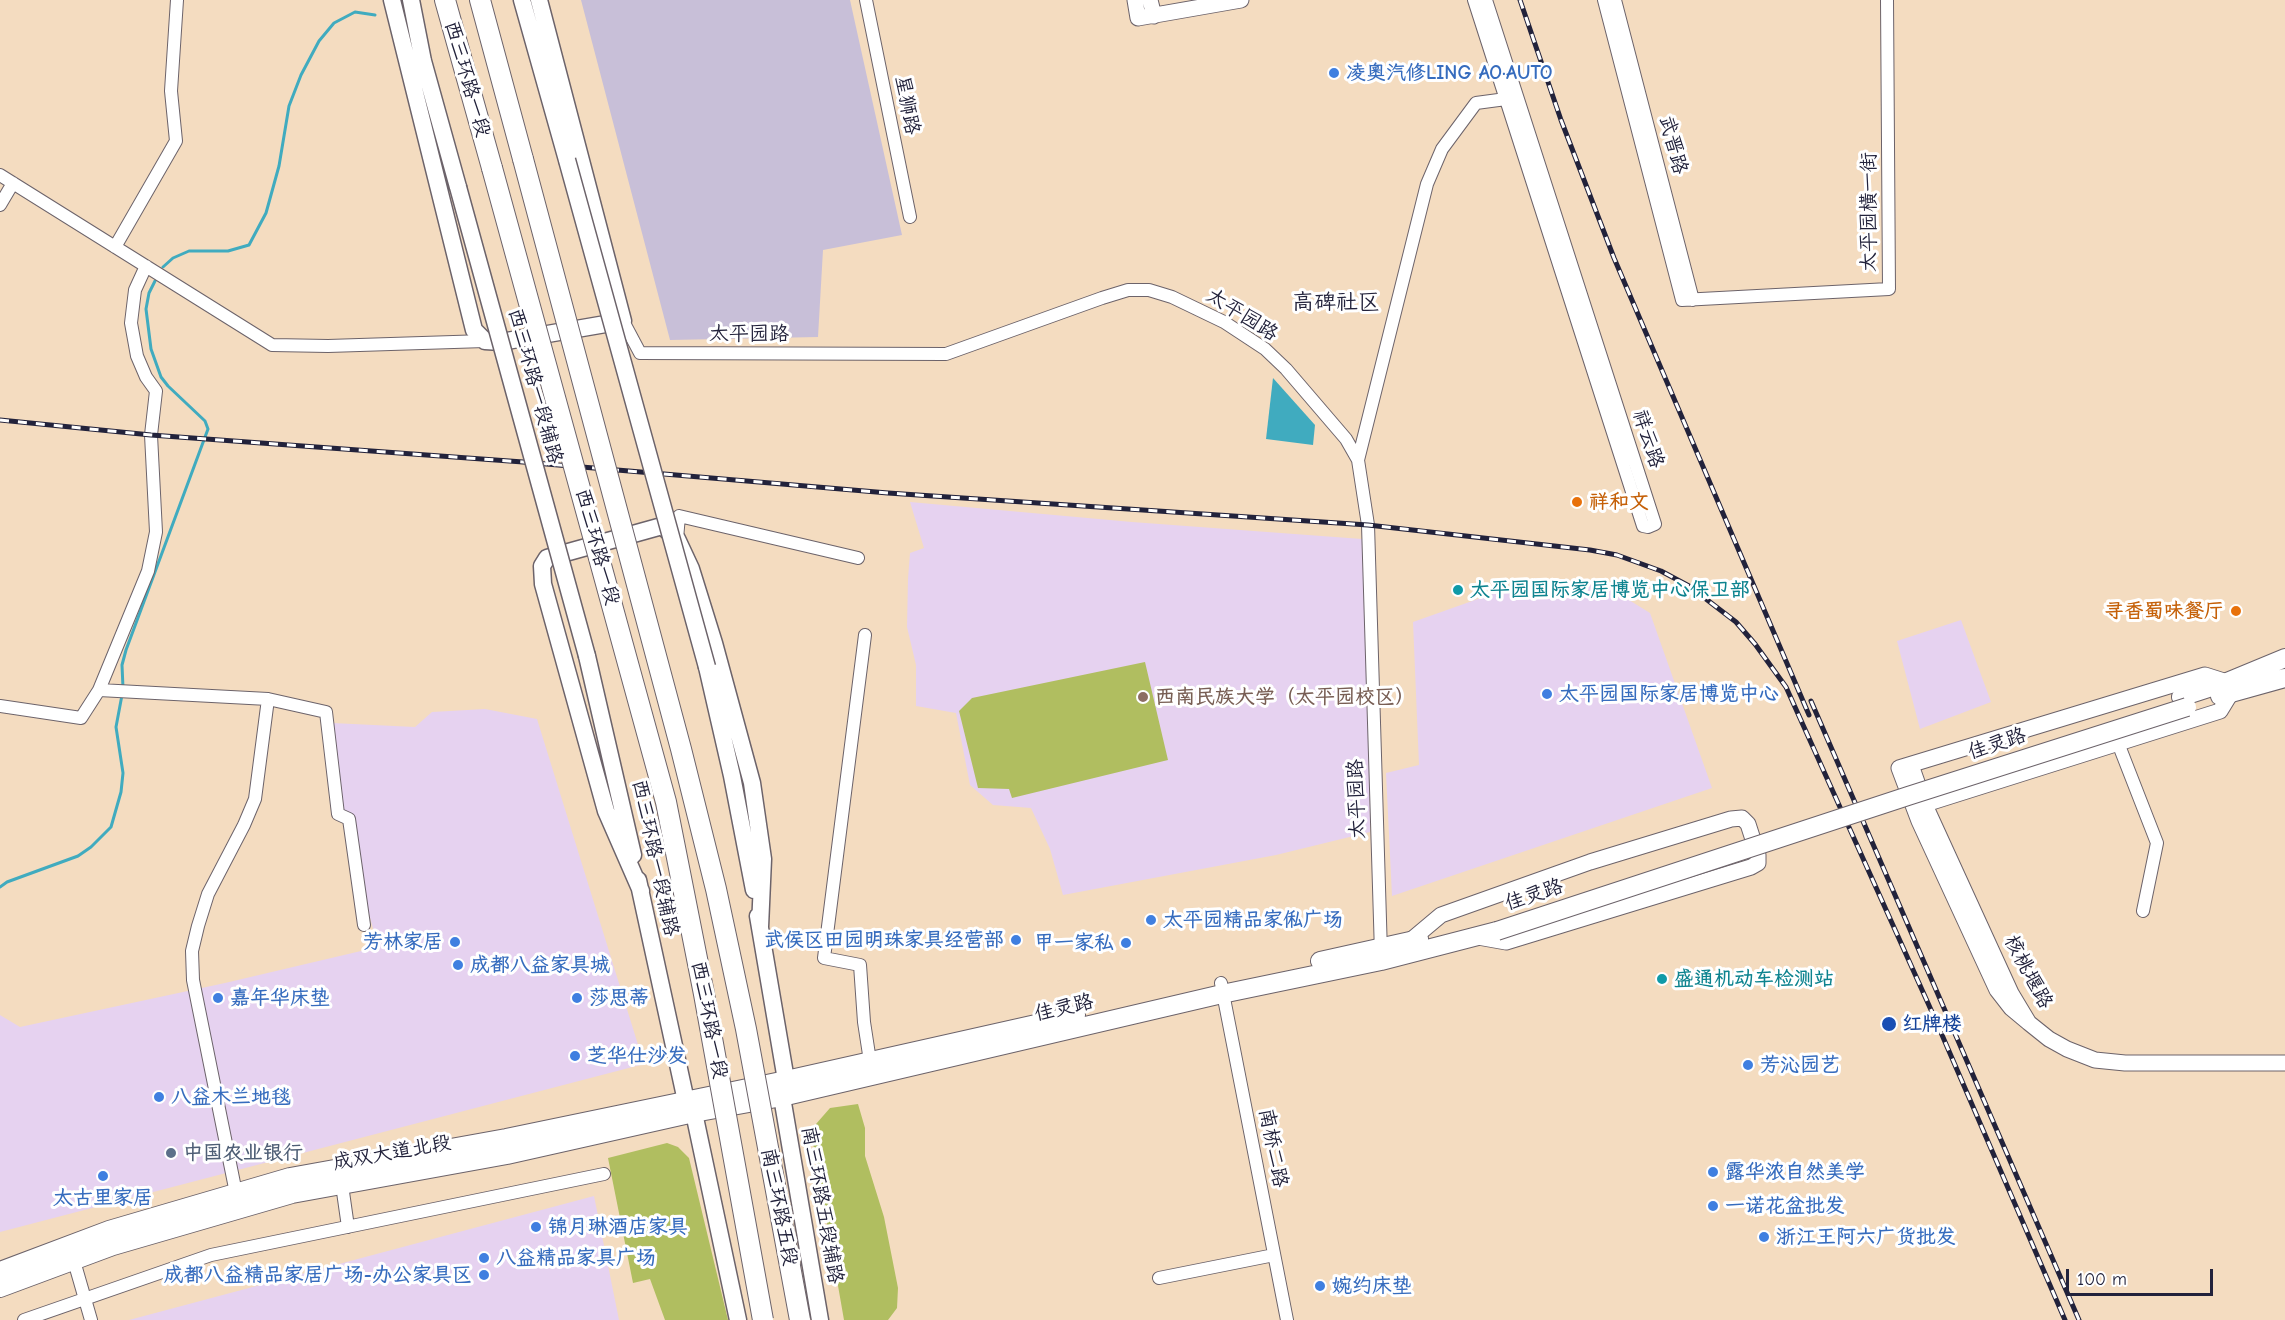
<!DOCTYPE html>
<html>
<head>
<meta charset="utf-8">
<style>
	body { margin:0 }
	#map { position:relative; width:2285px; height:1320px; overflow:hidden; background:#f4dcc0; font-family:"Comic Neue",sans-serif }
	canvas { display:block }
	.scale { position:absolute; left:2066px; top:1269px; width:147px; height:27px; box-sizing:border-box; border:3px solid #22223b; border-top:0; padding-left:8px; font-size:18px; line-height:21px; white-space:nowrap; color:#22223b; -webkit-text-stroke:4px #fff; paint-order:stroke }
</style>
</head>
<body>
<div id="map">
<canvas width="2285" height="1320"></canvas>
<div class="scale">100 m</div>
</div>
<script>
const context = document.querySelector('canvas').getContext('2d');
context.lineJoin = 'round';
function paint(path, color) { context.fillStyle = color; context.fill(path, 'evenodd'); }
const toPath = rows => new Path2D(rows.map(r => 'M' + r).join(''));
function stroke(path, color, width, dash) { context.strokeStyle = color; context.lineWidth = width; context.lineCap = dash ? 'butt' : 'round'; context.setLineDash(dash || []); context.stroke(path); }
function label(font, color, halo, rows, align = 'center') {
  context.font = font + ' "Comic Neue","LXGW WenKai TC",sans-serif'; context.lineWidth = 6; context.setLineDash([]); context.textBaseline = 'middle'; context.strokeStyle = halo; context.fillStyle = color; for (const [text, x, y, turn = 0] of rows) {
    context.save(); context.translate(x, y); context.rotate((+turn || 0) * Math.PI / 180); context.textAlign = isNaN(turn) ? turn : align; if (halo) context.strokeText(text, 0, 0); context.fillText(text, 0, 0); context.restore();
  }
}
const built = toPath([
	[910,502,1132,522,1362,539,1369,688,1370,832,1276,855,1063,895,1050,849,1031,808,993,805,970,785,956,713,916,706,916,665,907,627,908,579,910,553,924,548],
	[1537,578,1608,587,1650,613,1712,788,1392,896,1386,773,1419,765,1413,622],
	[1961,620,1991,702,1920,729,1897,641],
	[485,709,537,719,644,1064,0,1232,0,1015,20,1027,225,983,378,947,341,811,332,723,415,727,432,712],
	[594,1196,619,1320,129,1320]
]);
const industrial = toPath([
	[581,0,850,0,902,235,823,250,818,337,670,340]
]);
const green = toPath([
	[1145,662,1168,760,1012,798,1009,789,978,788,959,711,972,698],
	[858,1104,865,1128,865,1156,884,1217,898,1288,897,1308,888,1320,844,1320,813,1143,816,1124,830,1108],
	[667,1143,678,1147,689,1158,728,1320,665,1320,650,1279,633,1283,608,1158]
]);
const water = toPath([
	[1273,378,1315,425,1313,445,1266,439]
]);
const stream = toPath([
	[163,267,173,258,189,251,228,251,249,245,266,213,279,166,289,106,301,75,319,41,334,23,355,12,375,15],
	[123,688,122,665,126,650,208,429,205,421,168,386,161,377,151,349,146,309,149,293,155,281],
	[0,887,7,882,78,856,91,847,111,827,121,792,123,773,116,727,122,695]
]);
const minor = toPath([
	[866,0,910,217],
	[1474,0,1643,526,1648,527,1655,524,1486,0],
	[1604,0,1682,300,1889,289,1887,0],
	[1615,0,1693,300],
	[0,175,272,345,328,346,485,341],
	[0,205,13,183],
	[115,247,176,141,171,91,177,0],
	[623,321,640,353,946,354,1102,298,1128,290,1149,290,1172,297,1224,322,1265,349,1286,369,1346,439,1358,460,1368,525,1381,953],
	[1358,460,1427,184,1442,149,1476,103,1506,99],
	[677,539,679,516,858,558],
	[865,635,824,958,860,965,864,1022,870,1061],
	[99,690,268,699,326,712,338,814,349,819,364,925],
	[0,706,81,718,99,690,148,571,156,532,151,435,156,391,146,377,137,356,131,323,135,290,146,266],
	[2118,743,2157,843,2143,911],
	[1221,983,1287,1320],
	[342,1185,348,1227],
	[237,1198,193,980,192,951,198,926,208,894,244,825,255,799,268,699],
	[74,1261,91,1320],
	[1159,1278,1274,1255],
	[24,1320,211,1255,604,1174]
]);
const tertiary = toPath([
	[1135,0,1138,18,1241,0],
	[1150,0,1154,16],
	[1911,765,1925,805,2011,993,2029,1023,2049,1039,2067,1049,2095,1060,2125,1063,2285,1063],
	[1916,807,2220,711,2231,693],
	[1410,941,1441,915,1590,862,1731,819,1742,818,1748,824,1758,855,1758,863,1751,867,1506,942,1478,937],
	[2029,1023,2011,1008,1997,990,1919,821,1899,768,2205,675,2227,682]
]);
const secondary = toPath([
	[392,0,474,330,485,341,501,342,623,321,539,0],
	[411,0,423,61,458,187],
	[522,0,567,160],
	[587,656,633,855],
	[707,667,732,776,754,890],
	[638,880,686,1101,694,1113,738,1320],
	[641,891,606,811,543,584,542,566,547,558,662,526,677,539,691,569,714,643,752,783,763,859,760,927],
	[758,916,786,1080,782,1097,820,1320]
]);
const primary = toPath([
	[2220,696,2285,678],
	[2181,697,2227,682,2285,658],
	[1320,961,1419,939],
	[0,1271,109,1230,290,1177,506,1138,786,1080,1076,1015],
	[0,1288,113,1246,292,1194,507,1155,694,1113,782,1097,1222,994,1381,961,1497,931]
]);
const trunk = toPath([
	[445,0,492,168],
	[480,0,523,159]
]);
const rail = toPath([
	[1520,0,1561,120,1614,258,1809,715],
	[0,420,151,435,523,462,888,493,1368,525,1590,550,1617,555,1661,571,1689,586,1736,622,1755,644,1786,687,1936,1021,2065,1320],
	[1811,701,2079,1320]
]);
const secondaryBridge = toPath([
	[567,160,707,667],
	[458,187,587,656]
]);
const primaryBridge = toPath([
	[1497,931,1908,796,2187,707]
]);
const trunkBridge = toPath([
	[523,159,681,749,716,889,746,1029,800,1320],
	[492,168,666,802,704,994,763,1320]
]);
const markers = [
	[1334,73,6,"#3f7fe0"],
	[1577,502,6,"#e8710a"],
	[1458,590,6,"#0f9aa8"],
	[2236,611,6,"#e8710a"],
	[1547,694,6,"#3f7fe0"],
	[1143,697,6,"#8d6e63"],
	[1151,920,6,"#3f7fe0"],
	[1016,940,6,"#3f7fe0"],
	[455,942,6,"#3f7fe0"],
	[1126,943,6,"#3f7fe0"],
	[458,965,6,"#3f7fe0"],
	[1662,979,6,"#0f9aa8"],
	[218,998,6,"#3f7fe0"],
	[577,998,6,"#3f7fe0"],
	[1889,1024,8,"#1a4fb4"],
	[575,1056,6,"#3f7fe0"],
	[1748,1065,6,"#3f7fe0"],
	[159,1097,6,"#3f7fe0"],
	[171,1153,6,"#5c6f8a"],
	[1713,1172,6,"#3f7fe0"],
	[103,1176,6,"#3f7fe0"],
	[1713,1206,6,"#3f7fe0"],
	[536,1227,6,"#3f7fe0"],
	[1764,1237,6,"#3f7fe0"],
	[484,1258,6,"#3f7fe0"],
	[484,1275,6,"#3f7fe0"],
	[1320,1286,6,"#3f7fe0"]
];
const shopNames = [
	["凌奥汽修LING AO·AUTO",1346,73],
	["太平园国际家居博览中心",1559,694],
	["太平园精品家俬广场",1163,920],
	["武侯区田园明珠家具经营部",1004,940,"right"],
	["芳林家居",443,942,"right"],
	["甲一家私",1114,943,"right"],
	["成都八益家具城",470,965],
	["嘉年华床垫",230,998],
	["莎思蒂",589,998],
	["芝华仕沙发",587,1056],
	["芳沁园艺",1760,1065],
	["八益木兰地毯",171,1097],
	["露华浓自然美学",1725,1172],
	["太古里家居",103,1198,"center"],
	["一诺花盆批发",1725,1206],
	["锦月琳酒店家具",548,1227],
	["浙江王阿六广货批发",1776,1237],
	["八益精品家具广场",496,1258],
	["成都八益精品家居广场-办公家具区",472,1275,"right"],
	["婉约床垫",1332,1286]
];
const streetNames = [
	["西三环路一段",467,79,74],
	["星狮路",907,105,79],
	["武晋路",1673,145,75],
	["太平园横一街",1869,212,-90],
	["太平园路",1242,315,32],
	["太平园路",749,334],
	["西三环路一段辅路",535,386,75],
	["祥云路",1648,439,72],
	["西三环路一段",597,547,75],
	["佳灵路",1997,744,-18],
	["太平园路",1357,799,-92],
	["西三环路一段辅路",655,858,78],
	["佳灵路",1534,895,-18],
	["核桃堰路",2028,972,62],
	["佳灵路",1064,1008,-13],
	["西三环路一段",709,1020,79],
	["南桥二路",1273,1148,79],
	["成双大道北段",392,1153,-10],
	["南三环路五段辅路",822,1205,80],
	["南三环路五段",779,1207,79]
];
const foodNames = [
	["祥和文",1589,502],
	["寻香蜀味餐厅",2224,611,"right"]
];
const cultureNames = [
	["太平园国际家居博览中心保卫部",1470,590],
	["盛通机动车检测站",1674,979]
];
const educationNames = [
	["西南民族大学（太平园校区）",1155,697]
];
const transitNames = [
	["红牌楼",1902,1024]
];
const serviceNames = [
	["中国农业银行",183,1153]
];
const quarterNames = [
	["高碑社区",1336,303]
];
paint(built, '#e6d2f0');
paint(industrial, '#c8bfd8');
paint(green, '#b0be60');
paint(water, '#40abbf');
stroke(stream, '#40abbf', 3);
stroke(minor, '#6c636a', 14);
stroke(tertiary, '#6c636a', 17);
stroke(secondary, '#6c636a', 19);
stroke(primary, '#6c636a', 20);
stroke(trunk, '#6c636a', 22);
stroke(minor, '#fff', 12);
stroke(tertiary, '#fff', 15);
stroke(secondary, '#fff', 16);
stroke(primary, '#fff', 18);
stroke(trunk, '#fff', 20);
stroke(rail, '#22223b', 5);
stroke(rail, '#fff', 3, [9]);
stroke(secondaryBridge, '#6c636a', 19, []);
stroke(primaryBridge, '#6c636a', 20, []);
stroke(trunkBridge, '#6c636a', 22, []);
stroke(secondaryBridge, '#fff', 16);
stroke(primaryBridge, '#fff', 18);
stroke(trunkBridge, '#fff', 20);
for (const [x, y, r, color] of markers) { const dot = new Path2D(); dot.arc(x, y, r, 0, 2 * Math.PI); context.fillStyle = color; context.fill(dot); stroke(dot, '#fff', 2); }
label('bold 20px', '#366cbe', '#fff', shopNames, 'left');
label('20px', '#22223b', '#fff', streetNames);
label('bold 20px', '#c56008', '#fff', foodNames, 'left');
label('bold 20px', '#0d838f', '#fff', cultureNames, 'left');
label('bold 20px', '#785e54', '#fff', educationNames, 'left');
label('bold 20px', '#164399', '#fff', transitNames, 'left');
label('bold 20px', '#4e5e75', '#fff', serviceNames, 'left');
label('22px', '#22223b', '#fff', quarterNames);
</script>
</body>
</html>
